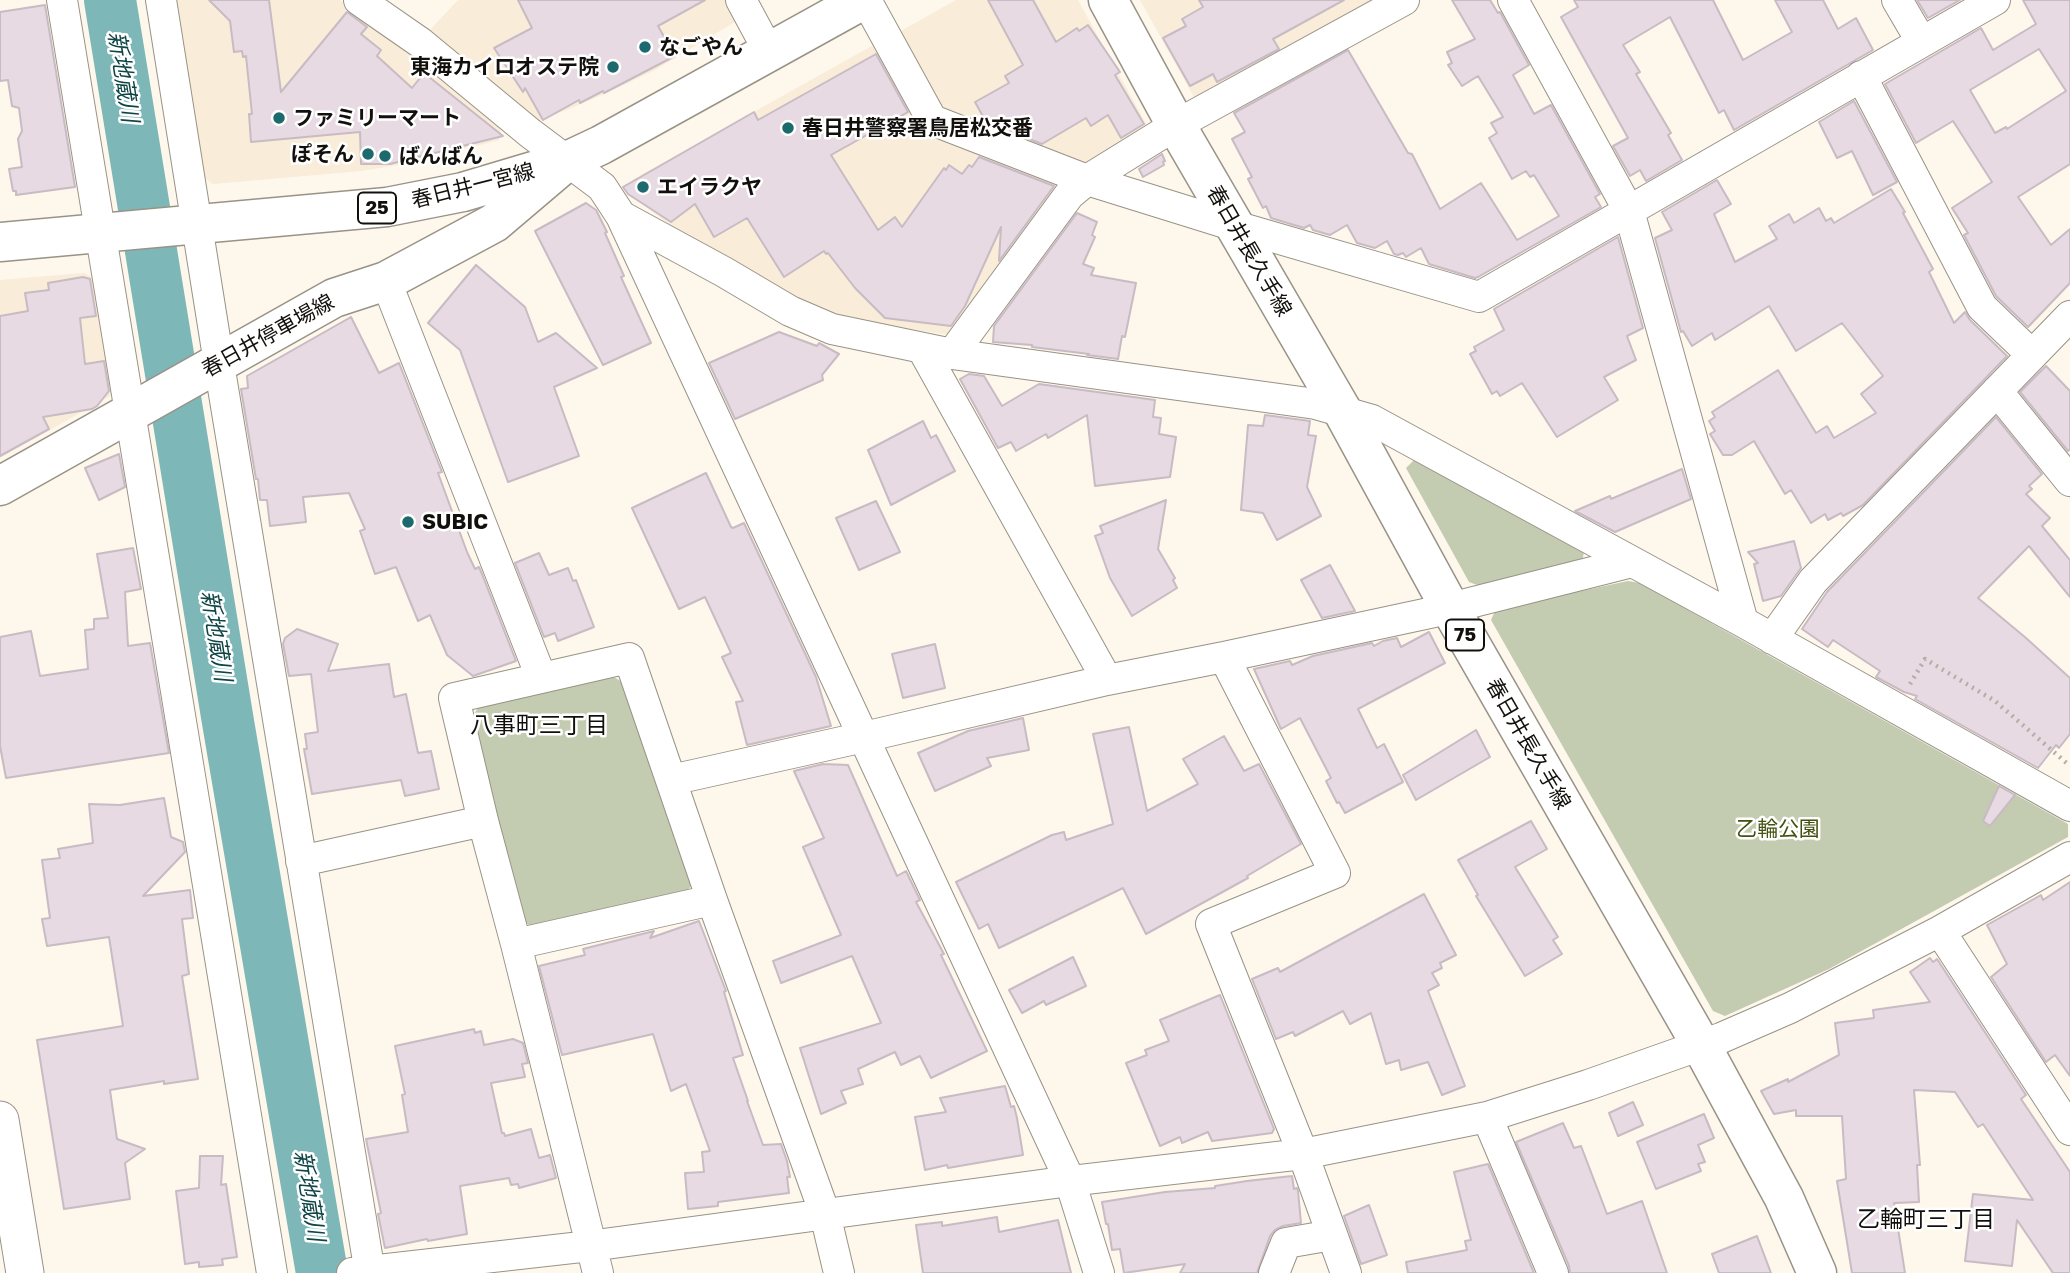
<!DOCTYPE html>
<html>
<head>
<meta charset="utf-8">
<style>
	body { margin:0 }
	canvas { display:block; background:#fef7eb }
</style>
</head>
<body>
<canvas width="2070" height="1273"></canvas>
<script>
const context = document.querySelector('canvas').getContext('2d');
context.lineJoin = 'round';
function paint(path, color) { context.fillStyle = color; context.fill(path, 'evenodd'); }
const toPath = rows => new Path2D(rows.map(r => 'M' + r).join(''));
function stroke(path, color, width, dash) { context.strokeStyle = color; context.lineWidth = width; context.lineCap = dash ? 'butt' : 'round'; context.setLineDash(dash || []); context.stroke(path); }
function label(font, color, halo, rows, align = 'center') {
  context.font = font + ' "Golos Text","Noto Sans JP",sans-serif'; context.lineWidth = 5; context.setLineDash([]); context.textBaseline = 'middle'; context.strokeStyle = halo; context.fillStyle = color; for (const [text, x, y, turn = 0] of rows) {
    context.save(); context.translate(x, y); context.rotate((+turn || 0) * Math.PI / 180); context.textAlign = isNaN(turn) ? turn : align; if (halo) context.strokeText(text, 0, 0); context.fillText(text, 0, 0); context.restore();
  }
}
const commercial = toPath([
	[172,0,340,0,501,127,499,140,404,164,361,171,213,184,203,177],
	[458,0,733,0,743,17,655,70,609,92,540,121,429,31],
	[956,0,1078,0,1150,131,1085,170,937,112,894,35],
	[1140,0,1386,0,1195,99],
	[879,42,925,124,1064,178,956,336,835,317,812,309,687,238,627,192,632,180],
	[84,273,96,279,113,391,110,396,0,458,0,280]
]);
const green = toPath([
	[1417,457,1584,551,1582,564,1480,586,1469,582,1406,468],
	[1628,581,1640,583,2068,824,2068,837,1829,969,1725,1016,1713,1011,1491,620,1496,609],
	[609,674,622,682,694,881,686,894,535,929,523,921,472,717,482,702]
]);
const river = toPath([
	[110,0,228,722,322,1273]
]);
const building = toPath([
	[209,0,269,0,281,92,347,12,367,27,361,34,381,50,377,56,412,88,424,73,503,136,390,164,361,164,360,132,251,142,249,114,252,114,246,56,243,57,242,51,234,52,230,21,209,0],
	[518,0,705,0,658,26,675,56,604,93,603,91,580,103,579,100,543,120,525,88,523,92,494,48,532,28,518,0],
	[988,0,1033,0,1056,42,1077,28,1079,31,1088,25,1120,72,1115,75,1144,124,1121,138,1108,115,1091,126,1086,118,1042,144,986,122,975,102,1009,83,1005,76,1023,65,988,0],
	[1199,0,1344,0,1273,39,1279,49,1217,82,1213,74,1190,86,1163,38,1186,26,1182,19,1203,7,1199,0],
	[1452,0,1490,0,1498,13,1500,12,1529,65,1513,75,1534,114,1551,105,1600,194,1595,197,1601,207,1478,277,1475,278,1429,264,1421,248,1406,257,1403,253,1398,255,1394,254,1387,241,1375,248,1357,243,1347,225,1330,235,1313,230,1310,225,1304,228,1271,218,1266,206,1263,208,1248,179,1252,177,1232,139,1245,132,1234,113,1348,50,1408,153,1412,154,1440,209,1481,183,1517,240,1559,216,1534,175,1530,177,1526,171,1512,179,1489,138,1497,133,1491,123,1503,117,1478,76,1462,86,1448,65,1452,63,1447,52,1475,39,1452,0],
	[1574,0,1713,0,1743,60,1792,32,1775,0,1823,0,1838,29,1856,18,1873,50,1734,130,1724,110,1719,113,1670,17,1623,45,1640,72,1636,74,1671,133,1668,135,1682,160,1646,181,1640,170,1630,176,1613,146,1628,138,1561,17,1578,7,1574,0],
	[1917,0,1960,0,1928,18,1917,0],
	[2023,0,2070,0,2070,164,2018,197,2051,245,2070,229,2070,283,2028,327,1996,296,1964,235,1968,233,1952,208,1992,182,1953,121,1916,143,1885,84,1981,28,1993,50,2036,24,2023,0],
	[2039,49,2066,91,2007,129,2006,127,1995,133,1970,90,2039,49],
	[45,5,75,187,16,195,16,191,13,191,9,169,22,167,18,139,22,131,19,108,12,106,8,80,0,81,0,12,45,5],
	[876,54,908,112,831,155,878,230,895,217,902,227,944,168,946,170,949,165,962,174,969,165,972,167,979,157,1054,186,999,261,1001,227,965,306,951,326,885,318,855,288,828,253,826,254,824,251,784,277,747,218,714,237,695,204,671,222,628,194,623,187,754,112,758,120,876,54],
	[1854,101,1897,182,1873,195,1852,151,1837,158,1819,122,1854,101],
	[1162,154,1165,161,1163,162,1164,165,1143,177,1139,169,1162,154],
	[1717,180,1731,204,1714,214,1735,262,1777,239,1769,226,1789,214,1794,223,1819,208,1826,221,1831,218,1834,223,1891,189,1905,212,1903,213,1933,269,1929,272,1954,323,1965,312,1970,320,2007,356,1863,505,1843,516,1841,513,1828,520,1825,514,1811,523,1791,490,1785,494,1754,441,1732,455,1723,455,1710,434,1715,431,1709,421,1715,417,1712,412,1778,370,1816,433,1827,426,1834,438,1876,413,1861,394,1883,376,1842,323,1796,351,1769,306,1715,340,1712,333,1692,346,1683,331,1681,332,1655,238,1672,230,1662,212,1717,180],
	[586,203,596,210,607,232,605,233,624,276,621,277,651,343,603,365,535,231,586,203],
	[1077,213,1097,222,1092,235,1095,237,1083,264,1094,268,1091,275,1136,283,1125,337,1122,336,1118,359,1087,355,1089,354,1032,347,1032,345,993,342,994,326,1077,213],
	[1618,237,1643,328,1627,336,1636,360,1604,377,1618,400,1557,437,1522,383,1500,396,1497,391,1492,394,1470,354,1476,351,1474,347,1504,330,1494,309,1618,237],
	[476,265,525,307,538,342,556,333,597,368,554,387,579,456,508,482,460,350,428,323,476,265],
	[83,277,90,279,96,316,80,318,85,364,104,361,109,391,97,406,92,409,43,417,49,429,0,456,0,316,28,311,25,293,49,290,48,283,83,277],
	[351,317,379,373,399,363,442,472,438,473,467,552,475,569,479,567,482,574,516,661,473,676,447,655,430,615,418,621,396,567,375,574,360,531,365,529,349,493,303,497,306,522,270,526,267,500,260,500,258,479,256,479,241,389,248,388,247,376,351,317],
	[779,332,817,346,819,343,839,354,822,375,823,380,735,419,709,363,779,332],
	[2046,366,2070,391,2070,449,2068,451,2020,392,2046,366],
	[969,374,984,376,1002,406,1039,384,1155,400,1153,417,1161,418,1159,434,1176,437,1170,477,1095,486,1087,415,1048,438,1046,434,1016,451,1011,442,998,448,960,379,969,374],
	[1265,415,1310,421,1308,435,1316,436,1307,487,1321,516,1277,540,1263,513,1241,510,1248,425,1263,426,1265,415],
	[1996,417,2042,474,2029,486,2032,489,2026,494,2050,518,2042,526,2070,560,2070,597,2029,546,1978,598,2026,638,2070,678,2070,734,2059,748,2056,745,2038,768,1915,699,1917,696,1904,692,1876,677,1880,671,1833,640,1828,647,1802,629,1827,592,1996,417],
	[923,421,931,438,936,435,955,471,891,505,868,450,923,421],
	[119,454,125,487,99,500,85,468,119,454],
	[1682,469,1691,499,1615,532,1575,511,1610,496,1611,499,1682,469],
	[706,473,731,527,733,528,744,523,816,677,831,726,747,745,736,702,743,701,722,657,731,653,705,597,679,609,632,508,706,473],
	[1166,500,1158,549,1175,578,1173,580,1177,588,1132,616,1110,578,1095,536,1103,533,1100,526,1166,500],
	[876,501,900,552,859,570,836,518,876,501],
	[1794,541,1801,568,1781,596,1763,601,1754,564,1758,563,1748,552,1794,541],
	[133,548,141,589,125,592,128,646,150,643,169,753,6,778,0,746,0,637,31,631,40,676,88,669,85,630,94,629,94,619,108,618,97,554,133,548],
	[539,553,549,575,568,568,573,581,576,580,594,627,558,641,555,633,544,637,515,563,539,553],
	[1330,565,1355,611,1322,618,1301,580,1330,565],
	[297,629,338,644,328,671,389,664,394,697,406,694,418,753,431,751,439,789,405,796,401,780,312,794,304,749,307,749,305,734,318,732,311,674,289,676,283,644,285,638,297,629],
	[1429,632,1445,663,1358,709,1377,748,1384,744,1403,782,1345,813,1339,802,1337,803,1326,781,1331,778,1300,718,1281,729,1254,669,1290,661,1292,665,1313,656,1372,643,1374,646,1383,641,1397,638,1401,647,1429,632],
	[935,644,945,688,903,698,892,654,935,644],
	[1023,718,1029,750,987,758,991,766,935,791,918,753,968,731,1023,718],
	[1129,727,1147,811,1198,784,1183,759,1224,736,1244,771,1259,764,1301,844,1247,876,1248,878,1146,934,1123,888,999,948,988,924,979,929,956,882,1052,835,1064,832,1066,840,1113,824,1093,734,1129,727],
	[1476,730,1490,757,1416,800,1403,775,1476,730],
	[823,764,848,765,897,876,906,871,920,900,916,902,944,954,941,955,987,1051,931,1078,920,1056,901,1065,895,1052,858,1069,863,1084,841,1091,846,1103,821,1114,800,1048,881,1023,852,956,781,983,773,961,841,935,803,847,824,838,794,771,823,764],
	[1999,786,2015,795,1990,826,1983,821,1999,786],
	[164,798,171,837,183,842,185,852,143,896,190,890,193,918,182,919,189,974,182,976,198,1079,164,1084,164,1081,110,1090,117,1139,145,1149,125,1163,130,1199,64,1209,37,1040,123,1026,109,937,47,946,42,919,50,918,42,860,60,858,58,849,93,843,89,804,120,805,164,798],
	[1531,821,1547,849,1515,867,1558,937,1553,940,1562,954,1525,976,1476,896,1478,895,1458,860,1531,821],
	[2070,882,2070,1076,2055,1055,2046,1062,1991,977,2007,964,1987,925,2041,895,2043,900,2070,882],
	[1424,894,1456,955,1440,963,1442,968,1432,973,1439,985,1428,991,1465,1086,1442,1095,1428,1062,1401,1070,1399,1060,1386,1064,1371,1013,1350,1024,1343,1011,1295,1036,1293,1032,1276,1039,1252,979,1278,968,1280,972,1424,894],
	[699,921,726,991,724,992,743,1055,733,1058,748,1101,747,1101,763,1145,781,1144,787,1161,790,1177,787,1177,789,1193,718,1202,718,1206,688,1209,685,1173,704,1172,702,1152,710,1151,686,1084,671,1091,653,1034,562,1055,539,966,585,955,583,949,654,931,650,938,699,921],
	[1073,957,1086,986,1046,1005,1044,1001,1022,1013,1009,990,1073,957],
	[1930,958,1933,962,1937,959,2026,1095,2021,1099,2070,1172,2070,1273,2053,1273,2017,1220,2012,1266,1965,1261,1973,1194,2033,1200,1983,1124,1978,1127,1955,1092,1914,1090,1920,1165,1917,1165,1919,1202,1894,1203,1905,1273,1852,1273,1837,1181,1846,1179,1842,1116,1796,1116,1796,1110,1774,1114,1761,1091,1788,1079,1788,1082,1839,1055,1835,1023,1874,1018,1873,1010,1930,1002,1910,972,1930,958],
	[1220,995,1274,1129,1272,1133,1212,1141,1208,1132,1182,1143,1180,1137,1160,1146,1126,1063,1147,1055,1145,1050,1169,1041,1160,1020,1220,995],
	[474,1029,475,1033,481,1031,484,1045,513,1039,523,1043,528,1063,522,1064,525,1077,491,1083,502,1133,504,1133,505,1136,531,1129,539,1158,550,1155,556,1178,519,1188,518,1184,511,1185,509,1178,460,1186,467,1234,428,1241,427,1239,385,1248,378,1214,381,1213,366,1139,408,1132,402,1095,405,1094,395,1046,474,1029],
	[1005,1086,1011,1107,1014,1106,1017,1118,1023,1155,948,1168,947,1165,925,1170,915,1117,946,1112,940,1098,1005,1086],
	[1633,1102,1643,1125,1618,1136,1609,1113,1633,1102],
	[1704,1114,1714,1138,1698,1145,1705,1162,1698,1164,1701,1171,1656,1189,1637,1142,1704,1114],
	[1563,1123,1574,1148,1581,1146,1607,1214,1642,1201,1667,1273,1570,1273,1569,1266,1516,1142,1563,1123],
	[200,1156,223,1156,221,1185,226,1184,237,1257,222,1259,223,1265,199,1267,199,1262,185,1264,176,1191,199,1188,200,1156],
	[1488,1164,1534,1273,1408,1273,1406,1262,1467,1250,1465,1241,1471,1240,1454,1172,1488,1164],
	[1292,1176,1294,1189,1297,1188,1298,1191,1301,1223,1283,1226,1275,1230,1270,1236,1257,1273,1180,1273,1185,1264,1124,1273,1120,1249,1112,1250,1108,1224,1106,1224,1102,1202,1165,1192,1215,1188,1215,1186,1247,1181,1292,1176],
	[1369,1205,1387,1255,1361,1264,1344,1216,1369,1205],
	[997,1217,999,1232,1058,1220,1071,1273,923,1273,916,1225,942,1222,942,1226,997,1217],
	[1757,1236,1771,1273,1719,1273,1712,1254,1757,1236]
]);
const path = toPath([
	[1910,684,1925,659,1995,701,2070,766]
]);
const minor = toPath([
	[62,0,272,1273],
	[161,0,222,382,370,1273],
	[359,0,421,43,530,133,602,187,621,216,1070,1181,1099,1273],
	[741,0,769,52],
	[866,0,932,120,1087,180,1235,226,1479,297,1995,0],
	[1513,0,1629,211,1743,622],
	[1897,0,1921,41],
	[1861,76,1982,307,2032,355],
	[621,216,724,272,790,311,832,329,952,354,1316,404,1372,420,1743,622,2070,806],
	[386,281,541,677],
	[923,350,1107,680],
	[952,354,1069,195,1087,180,1176,125,1404,0],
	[1997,391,2070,481],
	[1772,639,1813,581,2070,316],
	[1224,657,1335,873,1211,924,1303,1154,1346,1273],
	[671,780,864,737,1107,680,1224,657,1434,612,1632,562],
	[301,861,483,821],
	[1940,931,2070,1130],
	[516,944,712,900],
	[1487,1117,1553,1273],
	[352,1273,590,1246,1070,1181,1303,1154,1487,1117,1588,1085,1721,1038,1790,1008,1940,931,2070,857],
	[598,1273,516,944,483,821,454,698,629,658,712,900,825,1214,839,1273],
	[1274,1273,1286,1243,1332,1235]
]);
const tertiary = toPath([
	[0,1120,25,1273]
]);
const secondary = toPath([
	[0,486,334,298,386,281,494,223,567,161]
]);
const primary = toPath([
	[1108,0,1176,125,1343,412,1450,608,1701,1045,1784,1198,1817,1273],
	[0,242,387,207,463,192,567,161,601,145,863,0]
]);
const markers = [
	[645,47,7,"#1c696e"],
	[613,67,7,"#1c696e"],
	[279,118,7,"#1c696e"],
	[788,128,7,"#1c696e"],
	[368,154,7,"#1c696e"],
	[385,156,7,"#1c696e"],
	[643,187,7,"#1c696e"],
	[408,522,7,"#1c696e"]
];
const shields = [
	[377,208,38],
	[1465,635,38]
];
const shieldNames = [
	["25",377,208],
	["75",1465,635]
];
const poiNames = [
	["なごやん",659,47],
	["東海カイロオステ院",599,67,"right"],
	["ファミリーマート",293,118],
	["春日井警察署鳥居松交番",802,128],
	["ぽそん",354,154,"right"],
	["ばんばん",399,156],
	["エイラクヤ",657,187],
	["SUBIC",422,522]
];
const streetNames = [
	["春日井一宮線",473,186,-14],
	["春日井長久手線",1249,251,60],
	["春日井停車場線",268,336,-29],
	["春日井長久手線",1528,744,60]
];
const parkNames = [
	["乙輪公園",1778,829]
];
const waterNames = [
	["新地蔵川",123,77,81],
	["新地蔵川",216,636,81],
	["新地蔵川",309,1196,81]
];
const neighbourhoodNames = [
	["八事町三丁目",539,726],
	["乙輪町三丁目",1926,1220]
];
paint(commercial, '#f9ecd8');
paint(green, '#c3ccb0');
stroke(river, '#7eb7b8', 52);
paint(building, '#e7dae2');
stroke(building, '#c8bbc3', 2);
stroke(minor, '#999387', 32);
stroke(tertiary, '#999387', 39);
stroke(secondary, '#999387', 41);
stroke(primary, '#999387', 41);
stroke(path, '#b3aea4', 4.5, [2, 5]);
stroke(minor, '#fff', 30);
stroke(tertiary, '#fff', 37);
stroke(secondary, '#fff', 38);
stroke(primary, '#fff', 38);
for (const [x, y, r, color] of markers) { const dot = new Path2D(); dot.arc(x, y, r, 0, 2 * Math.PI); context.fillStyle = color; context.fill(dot); stroke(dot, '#fff', 2.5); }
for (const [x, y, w] of shields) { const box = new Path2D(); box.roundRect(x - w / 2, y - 15.5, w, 31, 5); context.fillStyle = '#fff'; context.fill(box); stroke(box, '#12100c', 2); }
label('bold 19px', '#12100c', null, shieldNames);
label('bold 21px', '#12100c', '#fff', poiNames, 'left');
label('21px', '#12100c', '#fff', streetNames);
label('21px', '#445210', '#fff', parkNames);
label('italic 23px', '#0f4545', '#fff', waterNames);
label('23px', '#12100c', '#fff', neighbourhoodNames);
</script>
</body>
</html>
